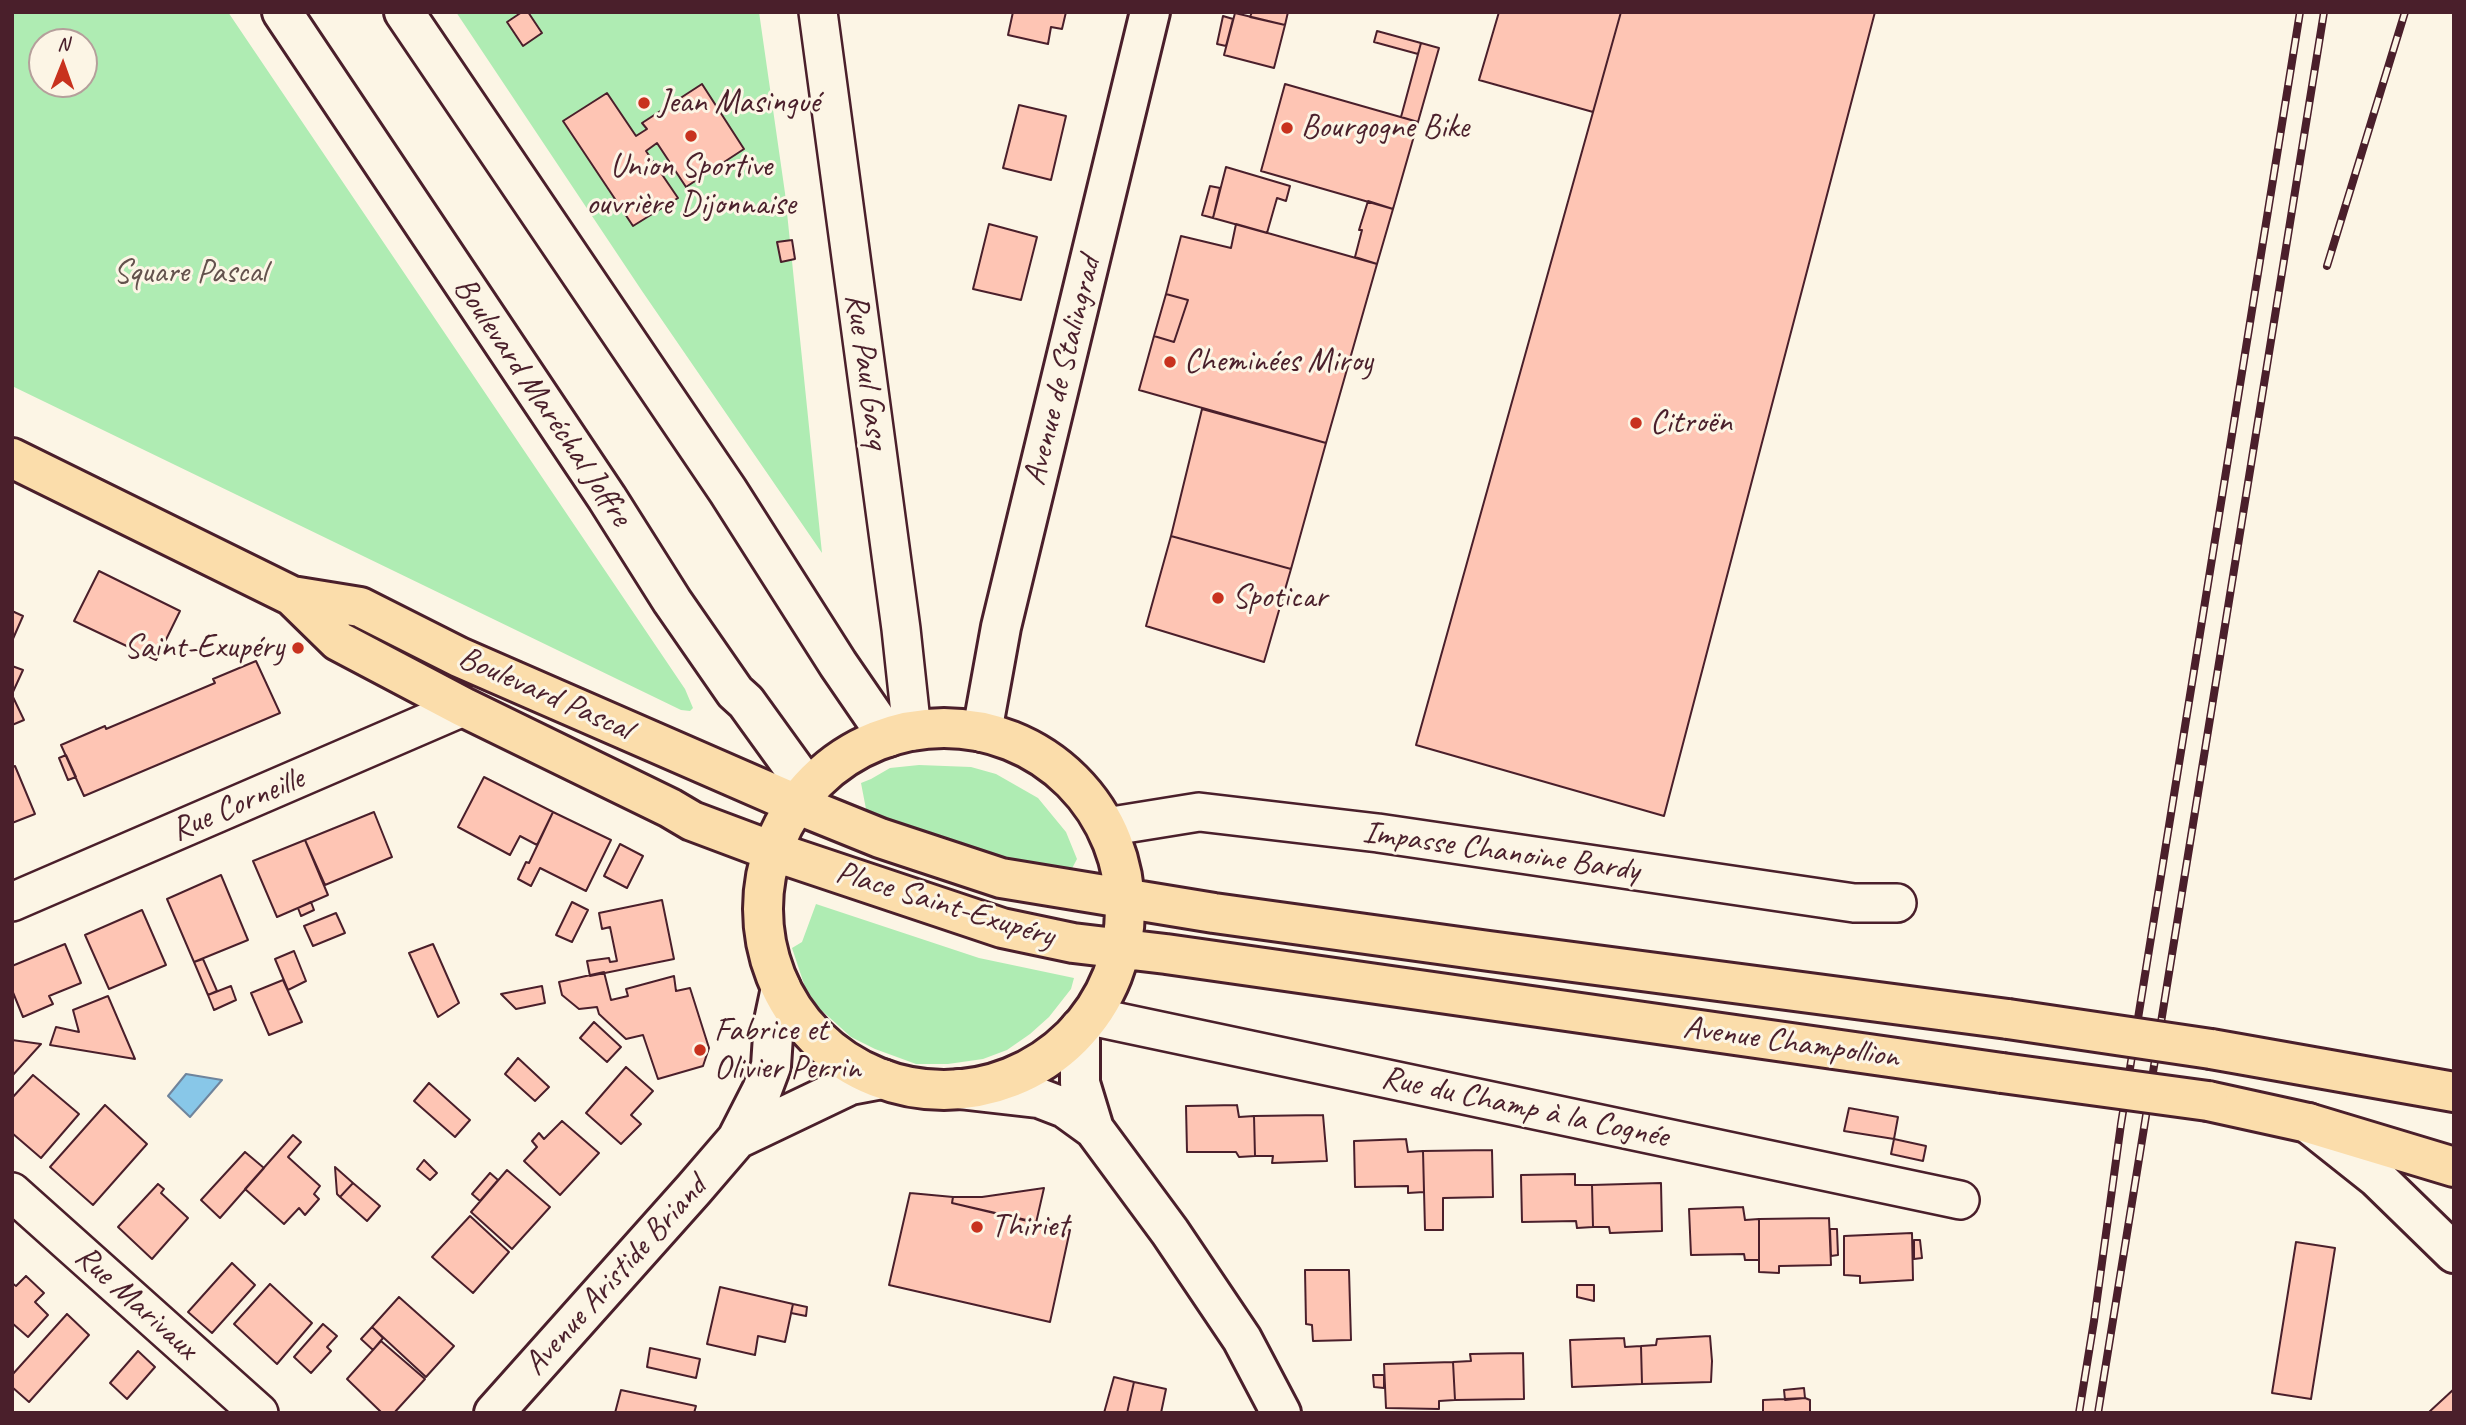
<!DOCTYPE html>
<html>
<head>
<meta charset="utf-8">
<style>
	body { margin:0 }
	#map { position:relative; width:2466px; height:1425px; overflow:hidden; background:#fcf5e5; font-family:Caveat,sans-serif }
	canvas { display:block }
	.frame { position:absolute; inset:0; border:14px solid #4a1f2b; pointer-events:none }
	.north { position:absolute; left:28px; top:28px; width:70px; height:70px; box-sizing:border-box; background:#fcf5e5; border:2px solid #b59f9b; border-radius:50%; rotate:1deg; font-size:19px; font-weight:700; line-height:28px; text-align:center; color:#4a1f2b }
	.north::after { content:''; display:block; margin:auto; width:24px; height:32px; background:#c8321e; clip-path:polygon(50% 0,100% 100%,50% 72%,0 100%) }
</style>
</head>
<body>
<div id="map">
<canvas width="2466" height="1425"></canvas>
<div class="frame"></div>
<div class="north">N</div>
</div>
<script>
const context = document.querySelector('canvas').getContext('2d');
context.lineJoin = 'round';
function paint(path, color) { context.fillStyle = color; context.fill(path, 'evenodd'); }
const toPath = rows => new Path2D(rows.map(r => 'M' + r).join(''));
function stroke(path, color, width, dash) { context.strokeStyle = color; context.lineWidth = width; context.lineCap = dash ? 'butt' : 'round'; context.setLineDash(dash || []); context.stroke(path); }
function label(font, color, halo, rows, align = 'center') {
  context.font = font + ' Caveat,sans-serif'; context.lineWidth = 6; context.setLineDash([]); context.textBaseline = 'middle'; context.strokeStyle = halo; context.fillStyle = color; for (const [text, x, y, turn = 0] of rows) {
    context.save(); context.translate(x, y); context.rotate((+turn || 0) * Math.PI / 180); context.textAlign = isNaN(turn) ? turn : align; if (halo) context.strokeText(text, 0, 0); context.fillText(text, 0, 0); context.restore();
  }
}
const green = toPath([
	[12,12,228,12,685,689,693,708,690,711,681,710,12,386],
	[42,42,84,42,84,84,42,84],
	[456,12,759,12,785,193,822,553,642,291],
	[919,765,971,767,996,774,1038,798,1066,832,1077,859,1068,876,979,855,872,819,866,809,861,783,871,779,890,768],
	[816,904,979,958,1074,978,1071,989,1049,1017,1030,1034,1007,1050,983,1059,948,1064,916,1064,875,1049,851,1037,819,1008,805,987,792,948,802,942]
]);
const water = toPath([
	[186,1074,222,1080,190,1117,168,1096,186,1074]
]);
const building = toPath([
	[522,12,528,12,542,33,523,46,507,22,522,12],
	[1013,12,1066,12,1062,29,1051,27,1048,44,1008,35,1013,12],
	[1252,12,1288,12,1285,25,1250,17,1252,12],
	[1499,12,1621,12,1593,112,1479,80,1499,12],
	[1621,12,1875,12,1664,816,1416,745,1621,12],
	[1235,13,1285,25,1274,68,1224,55,1235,13],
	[1223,16,1233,19,1226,46,1217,44,1223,16],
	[1377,31,1421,43,1418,54,1374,42,1377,31],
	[1421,43,1439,48,1418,122,1401,117,1421,43],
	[702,84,744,149,686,187,657,143,646,151,678,198,633,226,563,121,607,93,636,136,647,129,642,123,702,84],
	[1285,84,1418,122,1393,209,1261,171,1285,84],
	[1019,105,1066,116,1051,180,1003,168,1019,105],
	[1226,167,1290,186,1286,201,1277,198,1267,233,1213,218,1226,167],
	[1210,186,1220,188,1213,218,1202,215,1210,186],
	[1368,201,1393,209,1377,264,1355,257,1362,230,1359,230,1368,201],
	[989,224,1037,237,1021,300,973,289,989,224],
	[1236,224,1377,264,1326,443,1139,390,1154,336,1174,342,1188,300,1166,294,1181,236,1231,248,1236,224],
	[792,240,795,259,781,262,777,242,792,240],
	[1166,294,1188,300,1174,342,1154,336,1166,294],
	[1202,409,1326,443,1291,569,1171,536,1202,409],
	[1171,536,1291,569,1264,662,1146,626,1171,536],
	[99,571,180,611,156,660,74,621,99,571],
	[12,611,23,616,12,641,12,611],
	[256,661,280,713,84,796,61,745,105,726,106,729,215,683,213,679,256,661],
	[12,666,23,670,12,694,12,666],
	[12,695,24,720,12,725,12,695],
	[66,755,76,777,68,780,59,758,66,755],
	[15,766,35,814,12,823,12,767,15,766],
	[484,777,553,812,537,845,520,836,510,855,458,827,484,777],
	[374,812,392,857,325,885,305,840,374,812],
	[553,812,611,840,586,891,540,868,531,886,518,879,526,862,529,863,553,812],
	[305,840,328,895,277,917,253,861,305,840],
	[620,844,643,856,627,888,604,876,620,844],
	[221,875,248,940,194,962,167,899,221,875],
	[662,900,674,959,590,976,587,961,609,958,610,962,617,961,610,927,602,929,599,913,662,900],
	[311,902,314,910,301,916,298,908,311,902],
	[572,902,588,910,572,942,556,935,572,902],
	[142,910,166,965,109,989,85,935,142,910],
	[336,913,345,933,313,946,304,926,336,913],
	[65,944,81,983,49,996,53,1004,23,1017,12,990,12,966,65,944],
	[433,944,459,1003,438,1017,409,953,433,944],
	[294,951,306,981,288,990,275,959,294,951],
	[203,959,217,991,208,995,194,962,203,959],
	[604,972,611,1000,628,996,626,989,674,976,676,991,690,988,709,1048,703,1066,658,1079,643,1035,626,1039,599,1014,597,1007,579,1009,562,995,559,982,604,972],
	[283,980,302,1022,269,1035,251,993,283,980],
	[231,986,236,1000,214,1010,208,995,231,986],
	[542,986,545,1003,516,1009,501,994,542,986],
	[108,996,135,1059,50,1045,56,1027,79,1032,73,1010,108,996],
	[594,1022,621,1047,607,1062,580,1038,594,1022],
	[12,1040,41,1044,12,1076,12,1040],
	[518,1058,549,1087,535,1101,505,1074,518,1058],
	[626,1067,653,1091,631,1115,641,1124,621,1144,586,1113,626,1067],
	[33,1075,79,1114,41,1158,12,1133,12,1098,33,1075],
	[429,1083,470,1120,455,1137,414,1101,429,1083],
	[105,1105,147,1144,93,1205,50,1167,105,1105],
	[1237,1105,1239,1117,1254,1116,1255,1156,1239,1157,1236,1152,1187,1152,1186,1106,1237,1105],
	[1849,1108,1898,1117,1894,1139,1844,1131,1849,1108],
	[1323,1115,1327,1161,1272,1163,1273,1156,1255,1156,1254,1116,1323,1115],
	[562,1121,599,1153,560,1195,524,1161,537,1147,532,1141,539,1133,544,1139,562,1121],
	[293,1135,301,1142,288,1157,320,1186,314,1194,319,1199,305,1215,299,1208,284,1224,245,1189,293,1135],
	[1406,1139,1408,1152,1423,1151,1424,1192,1408,1193,1408,1186,1355,1187,1354,1141,1406,1139],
	[1894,1139,1926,1146,1923,1161,1891,1154,1894,1139],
	[1492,1150,1493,1197,1443,1198,1443,1230,1425,1230,1423,1151,1492,1150],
	[245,1152,264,1168,220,1218,201,1200,245,1152],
	[424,1160,437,1173,430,1180,417,1169,424,1160],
	[335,1167,353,1183,340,1197,337,1194,335,1167],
	[507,1170,550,1207,512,1249,471,1212,507,1170],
	[490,1173,498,1180,480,1201,472,1194,490,1173],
	[1575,1174,1575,1185,1592,1185,1593,1227,1577,1228,1576,1221,1522,1222,1521,1175,1575,1174],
	[353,1183,380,1206,367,1221,340,1197,353,1183],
	[1661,1183,1662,1231,1610,1233,1609,1227,1593,1227,1592,1185,1661,1183],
	[158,1184,164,1189,161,1193,188,1218,152,1259,118,1227,158,1184],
	[1044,1188,1036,1223,952,1203,953,1197,982,1197,1044,1188],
	[910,1193,953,1197,952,1203,1070,1230,1050,1322,889,1285,910,1193],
	[1743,1207,1745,1220,1759,1219,1759,1260,1745,1260,1744,1254,1691,1255,1689,1209,1743,1207],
	[470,1216,509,1252,473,1293,432,1257,470,1216],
	[1829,1218,1831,1265,1779,1266,1779,1273,1759,1272,1759,1219,1829,1218],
	[1830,1229,1837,1229,1838,1255,1831,1256,1830,1229],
	[1912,1233,1913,1280,1860,1283,1860,1276,1844,1275,1844,1236,1912,1233],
	[1914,1240,1920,1240,1922,1258,1914,1259,1914,1240],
	[2296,1242,2335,1248,2311,1399,2272,1393,2296,1242],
	[232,1263,255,1285,212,1333,188,1312,232,1263],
	[1305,1270,1349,1270,1351,1340,1313,1341,1312,1325,1306,1324,1305,1270],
	[26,1276,44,1293,35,1302,48,1315,28,1337,12,1323,12,1283,16,1286,26,1276],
	[270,1284,312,1323,277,1364,234,1324,270,1284],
	[1577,1285,1594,1285,1594,1301,1577,1297,1577,1285],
	[720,1287,793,1304,785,1342,758,1336,755,1355,707,1344,720,1287],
	[399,1297,454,1346,426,1377,372,1327,399,1297],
	[793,1304,807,1307,806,1316,791,1313,793,1304],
	[67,1314,89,1335,29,1402,12,1387,12,1375,67,1314],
	[323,1324,337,1336,327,1347,331,1351,311,1373,294,1357,323,1324],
	[372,1327,383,1338,373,1350,361,1339,372,1327],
	[1710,1336,1712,1361,1711,1382,1642,1384,1641,1346,1656,1345,1657,1339,1710,1336],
	[1624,1338,1625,1347,1641,1346,1642,1384,1572,1387,1570,1340,1624,1338],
	[381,1341,425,1379,394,1413,382,1413,347,1379,381,1341],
	[650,1348,700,1359,696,1378,647,1367,650,1348],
	[138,1351,155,1367,127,1399,110,1383,138,1351],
	[1523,1353,1524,1399,1455,1400,1453,1362,1471,1361,1470,1354,1523,1353],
	[1453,1362,1455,1400,1439,1401,1439,1409,1386,1408,1384,1364,1453,1362],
	[1373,1375,1384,1375,1384,1388,1374,1387,1373,1375],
	[1114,1377,1134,1382,1127,1413,1104,1413,1114,1377],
	[1134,1382,1166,1389,1161,1413,1127,1413,1134,1382],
	[1804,1388,1805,1398,1785,1400,1784,1390,1804,1388],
	[2454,1389,2454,1413,2428,1413,2454,1389],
	[621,1390,696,1406,694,1413,615,1413,621,1390],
	[1805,1398,1810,1400,1810,1413,1763,1413,1763,1400,1805,1398]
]);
const minor = toPath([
	[818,12,901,629,912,731],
	[1106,827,1199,812,1378,833,1854,903,1897,903],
	[12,902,463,707],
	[1090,1016,1960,1200],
	[12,1192,259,1413]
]);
const tertiary = toPath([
	[982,732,1001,627,1150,12]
]);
const secondary = toPath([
	[282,12,607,498,672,601,735,692,746,702,808,788],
	[404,12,728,491,838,664,888,737],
	[1080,1028,1080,1083,1094,1129],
	[960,1089,1039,1098,1065,1108,1094,1129,1170,1232,1242,1339,1281,1413],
	[2308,1123,2376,1177,2454,1253],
	[737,1139,850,1085,882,1079],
	[494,1413,694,1189,737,1139,762,1090,771,1066,774,1021,781,988]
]);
const primary = toPath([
	[12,458,292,596,360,607,459,657,796,804,880,838,1001,878,1214,913,1489,951,2008,1019],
	[292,596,338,641,463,707,670,808,692,821,772,851,1002,928,1073,943,1166,954,2002,1073],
	'763 909a181 181 0 1 1 362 0a181 181 0 1 1-362 0Z',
	[2211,1049,2454,1092],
	[2208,1101,2308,1123,2454,1167]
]);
const rail = toPath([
	[2327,266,2405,12],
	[2079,1413,2094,1321,2121,1124,2300,12],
	[2098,1413,2324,12]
]);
const primaryBridge = toPath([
	[2008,1019,2211,1049],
	[2002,1073,2208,1101]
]);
const markers = [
	[644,103,7,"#c8321e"],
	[1287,128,7,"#c8321e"],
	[691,136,7,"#c8321e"],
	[1170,362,7,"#c8321e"],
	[1636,423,7,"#c8321e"],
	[1218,598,7,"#c8321e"],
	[298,648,7,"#c8321e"],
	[700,1050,7,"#c8321e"],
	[977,1227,7,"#c8321e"]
];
const poiNames = [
	["Jean Masingué",658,103],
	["Bourgogne Bike",1301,128],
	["Union Sportive",691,167,"center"],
	["ouvrière Dijonnaise",691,205,"center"],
	["Cheminées Miroy",1184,362],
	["Citroën",1650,423],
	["Spoticar",1232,598],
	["Saint-Exupéry",284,648,"right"],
	["Fabrice et",714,1031],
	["Olivier Perrin",714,1069],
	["Thiriet",991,1227]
];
const parkNames = [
	["Square Pascal",190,273]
];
const streetNames = [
	["Rue Paul Gasq",866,371,82],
	["Avenue de Stalingrad",1063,371,-76],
	["Boulevard Maréchal Joffre",542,402,56],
	["Boulevard Pascal",545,694,24],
	["Rue Corneille",238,805,-23],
	["Impasse Chanoine Bardy",1501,852,8],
	["Place Saint-Exupéry",945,905,17],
	["Avenue Champollion",1791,1043,8],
	["Rue du Champ à la Cognée",1525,1108,12],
	["Avenue Aristide Briand",616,1276,-48],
	["Rue Marivaux",136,1303,42]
];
paint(green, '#afecb3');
paint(water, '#88c7e8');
stroke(water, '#6f849c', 2);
paint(building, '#fec5b4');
stroke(building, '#4a1f2b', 2);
stroke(minor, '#4a1f2b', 42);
stroke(tertiary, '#4a1f2b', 44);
stroke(secondary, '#4a1f2b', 44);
stroke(primary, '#4a1f2b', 44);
stroke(minor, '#fcf5e5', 37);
stroke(tertiary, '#fcf5e5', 38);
stroke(secondary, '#fcf5e5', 38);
stroke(primary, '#fbddab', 38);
stroke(rail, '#4a1f2b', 8);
stroke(rail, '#fcf5e5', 5, [16]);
stroke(primaryBridge, '#4a1f2b', 44, []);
stroke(primaryBridge, '#fbddab', 38);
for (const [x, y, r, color] of markers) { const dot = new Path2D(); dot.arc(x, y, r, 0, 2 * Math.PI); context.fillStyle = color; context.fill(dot); stroke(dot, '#fcf5e5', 2.5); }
label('33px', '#4a1f2b', '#fcf5e5', poiNames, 'left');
label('33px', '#63524d', '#fcf5e5', parkNames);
label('33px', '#4a1f2b', '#fcf5e5', streetNames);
</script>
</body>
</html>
